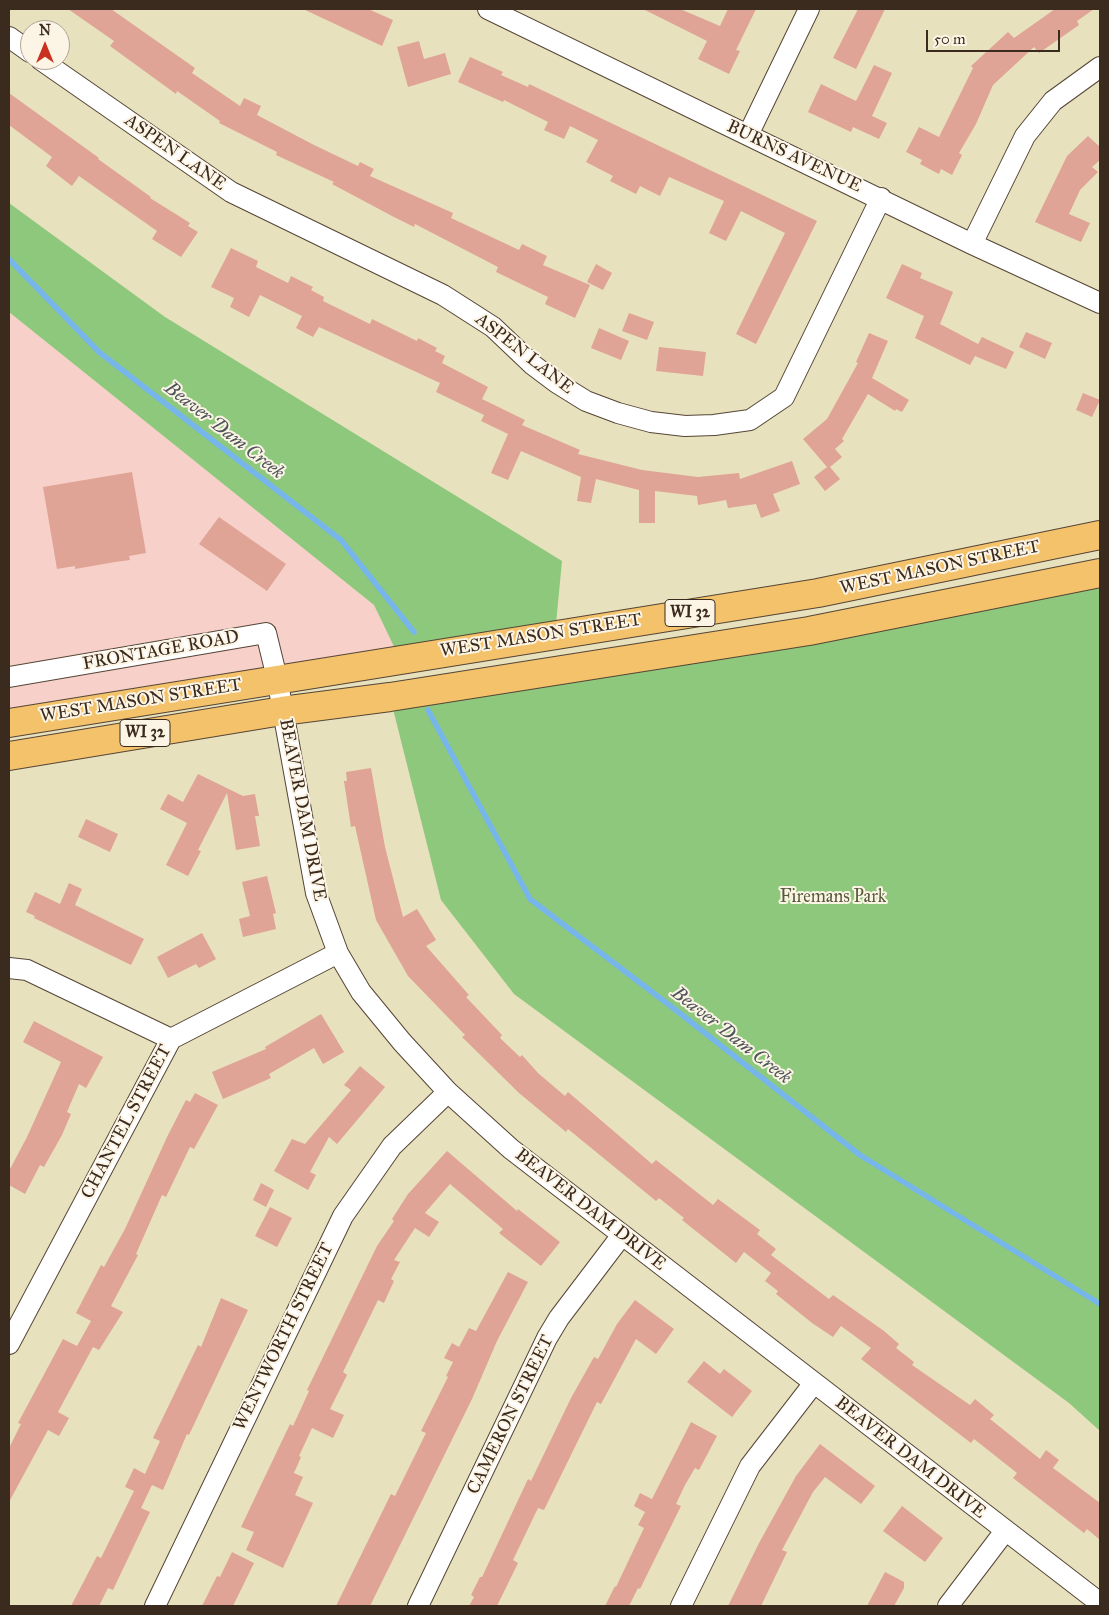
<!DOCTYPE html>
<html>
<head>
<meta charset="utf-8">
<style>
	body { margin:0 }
	#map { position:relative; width:1109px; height:1615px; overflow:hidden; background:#e8e1be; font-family:"IM FELL Great Primer",serif }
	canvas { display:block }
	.frame { position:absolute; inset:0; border:10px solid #3b2a1e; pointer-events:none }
	.north { position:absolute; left:20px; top:20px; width:50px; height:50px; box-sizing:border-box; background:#fcf5e5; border:1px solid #afa495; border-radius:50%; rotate:0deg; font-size:14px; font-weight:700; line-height:20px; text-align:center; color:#3b2a1e }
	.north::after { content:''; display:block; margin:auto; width:18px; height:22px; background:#c8321e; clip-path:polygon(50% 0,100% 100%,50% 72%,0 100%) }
	.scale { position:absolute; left:926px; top:30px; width:134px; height:22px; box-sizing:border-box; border:2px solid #3b2a1e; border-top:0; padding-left:6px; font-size:15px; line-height:18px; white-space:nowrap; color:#3b2a1e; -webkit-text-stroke:4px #fcf5e5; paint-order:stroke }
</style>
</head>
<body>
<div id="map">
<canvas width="1109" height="1615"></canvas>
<div class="frame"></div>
<div class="north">N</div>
<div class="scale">50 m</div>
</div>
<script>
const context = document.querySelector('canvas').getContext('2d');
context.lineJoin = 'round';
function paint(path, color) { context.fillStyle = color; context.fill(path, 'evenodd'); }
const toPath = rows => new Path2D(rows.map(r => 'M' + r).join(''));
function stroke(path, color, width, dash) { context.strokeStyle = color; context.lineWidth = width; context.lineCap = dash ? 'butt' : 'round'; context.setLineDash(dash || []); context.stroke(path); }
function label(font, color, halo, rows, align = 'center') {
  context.font = font + ' "IM FELL Great Primer",serif'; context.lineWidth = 4; context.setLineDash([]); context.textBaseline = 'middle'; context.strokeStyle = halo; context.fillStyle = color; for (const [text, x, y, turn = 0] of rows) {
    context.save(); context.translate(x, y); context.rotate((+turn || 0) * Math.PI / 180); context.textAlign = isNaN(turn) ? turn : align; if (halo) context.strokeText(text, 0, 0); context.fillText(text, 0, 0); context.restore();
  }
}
const built = toPath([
	[9,312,374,605,400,659,9,723]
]);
const green = toPath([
	[9,203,165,317,562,561,555,634,400,659,374,605,9,312],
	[1100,573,1100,1431,1069,1403,514,994,441,900,390,697]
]);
const stream = toPath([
	[9,259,99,352,341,540,414,632],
	[428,710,530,899,677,1011,860,1155,1100,1304]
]);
const building = toPath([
	[68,9,111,9,195,68,192,73,240,106,244,98,261,106,257,115,314,145,358,166,360,162,374,169,370,176,453,213,451,218,519,250,522,244,547,256,543,265,590,285,575,318,545,304,548,297,496,272,498,267,415,224,414,227,392,216,332,184,334,182,276,155,277,152,219,123,220,121,177,91,176,94,110,46,114,41],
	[303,9,368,9,393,20,382,46],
	[643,9,680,9,720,26,728,9,756,9,736,50,740,51,729,74,698,59,707,41],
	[858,9,885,9,856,69,833,58],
	[1055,9,1094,9,1077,21,1079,25,1039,53,1034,47,993,85,976,124,959,153,962,155,952,175,941,169,939,174,920,164,922,160,906,152,919,127,939,137,973,68,971,66,1008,32,1014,38],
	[419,41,424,59,445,53,451,74,408,87,397,47],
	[470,57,503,72,501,75,528,87,529,84,817,221,756,344,736,334,785,233,741,211,726,241,709,233,724,201,669,177,660,196,640,186,636,194,610,181,613,176,586,162,598,140,570,126,564,139,544,130,548,122,504,100,503,102,458,82],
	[874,65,892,73,872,116,887,123,879,139,853,127,851,132,808,112,821,84,856,101],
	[9,93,99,158,98,159,151,197,150,198,190,223,188,226,198,232,181,257,152,239,157,231,79,176,72,186,46,166,52,157,9,125],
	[1088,136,1100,147,1100,160,1092,167,1098,172,1080,190,1069,214,1090,223,1081,242,1035,222,1067,156],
	[231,248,258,261,256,267,288,283,291,276,313,287,311,290,324,297,323,301,370,324,372,319,417,341,418,338,437,348,435,351,445,356,442,363,488,387,482,399,525,420,522,425,580,450,578,454,642,470,698,477,739,473,740,479,792,461,800,484,773,494,780,511,761,518,756,504,728,508,726,500,698,505,697,496,655,491,655,523,639,523,639,490,596,479,591,503,577,501,581,477,521,451,508,480,491,473,508,434,481,421,484,415,436,392,440,383,319,327,313,337,296,328,302,316,260,295,249,317,230,307,234,298,211,287],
	[596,264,612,273,603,290,587,282],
	[902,264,922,273,920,278,953,292,940,324,978,344,982,337,1014,352,1006,369,975,356,970,365,915,338,924,316,886,298],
	[629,313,654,322,647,340,622,331],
	[599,328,629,341,621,360,591,348],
	[1026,332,1052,343,1045,359,1019,347],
	[869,333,888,341,872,378,909,400,902,412,896,409,895,411,868,394,842,439,844,441,835,449,842,457,830,467,840,479,825,491,814,477,827,467,803,439,827,419,858,363,856,362],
	[659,347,706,352,703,376,656,371],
	[1083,393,1100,400,1092,417,1076,410],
	[132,472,146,553,129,556,130,560,115,562,75,569,75,566,57,569,43,487],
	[219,517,286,564,267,591,199,544],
	[371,768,385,847,403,917,417,909,436,940,426,946,469,995,466,997,502,1035,500,1038,520,1057,522,1055,538,1073,565,1096,568,1092,652,1164,656,1160,713,1205,718,1199,760,1230,757,1234,776,1249,771,1255,829,1299,833,1295,884,1331,899,1344,896,1348,914,1362,912,1365,970,1405,975,1399,994,1415,990,1419,1040,1459,1046,1450,1059,1460,1053,1468,1100,1503,1100,1540,1087,1529,1084,1533,1013,1478,1017,1473,974,1439,971,1443,861,1359,871,1348,841,1326,833,1337,812,1323,776,1294,778,1291,765,1281,771,1273,744,1252,736,1263,682,1220,684,1218,659,1198,656,1201,568,1129,566,1132,519,1093,462,1037,465,1035,408,976,376,920,355,826,351,827,344,781,347,781,346,772],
	[198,774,243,796,255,794,259,816,255,816,260,846,236,850,227,793,198,850,201,851,188,876,166,865,187,823,160,809,168,794,183,802],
	[86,819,118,834,110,852,78,837],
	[267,876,276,913,273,914,276,929,243,937,239,919,250,916,242,882],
	[69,883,82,889,75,905,144,939,131,965,34,918,35,916,26,912,35,892,60,904],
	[202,933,216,959,199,968,196,964,168,978,157,957],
	[321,1014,344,1052,323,1064,314,1048,269,1074,271,1078,223,1099,212,1072,266,1049,265,1047],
	[34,1021,103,1057,86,1088,79,1084,67,1112,71,1114,62,1135,44,1167,40,1165,25,1194,9,1185,9,1171,27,1137,61,1062,23,1042],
	[360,1066,385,1087,337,1144,329,1137,310,1172,316,1175,308,1190,274,1171,292,1139,305,1144,351,1090,344,1085],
	[195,1093,218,1105,194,1149,190,1147,166,1197,162,1195,136,1254,138,1255,111,1306,123,1312,99,1350,93,1347,58,1412,69,1418,59,1436,48,1430,9,1502,9,1448,21,1424,18,1423,63,1339,77,1346,91,1321,76,1313,101,1265,104,1267,125,1229,168,1135,186,1100,190,1102],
	[447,1151,517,1211,518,1209,560,1242,541,1266,499,1233,503,1229,450,1184,425,1213,439,1222,429,1237,415,1228,394,1260,400,1262,391,1279,394,1281,384,1303,378,1300,343,1372,347,1375,330,1409,344,1415,333,1438,312,1428,299,1456,301,1457,294,1473,303,1477,295,1495,313,1503,283,1568,246,1550,254,1532,241,1527,290,1424,293,1426,309,1391,307,1390,377,1246,394,1221,392,1219,408,1194],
	[261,1183,274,1190,266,1207,253,1200],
	[270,1207,292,1218,277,1247,255,1236],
	[508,1272,528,1282,497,1341,472,1399,370,1606,336,1606,391,1494,395,1496,426,1433,421,1431,448,1377,446,1376,453,1362,444,1358,452,1343,459,1347,469,1328,476,1331],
	[221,1298,248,1310,189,1435,187,1434,163,1490,152,1485,141,1508,150,1512,113,1590,108,1588,99,1606,71,1606,97,1556,101,1558,134,1491,125,1487,134,1468,145,1474,160,1441,153,1438,198,1345,201,1347],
	[635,1300,674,1329,656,1354,636,1339,601,1404,597,1402,544,1510,538,1508,513,1560,518,1563,497,1606,469,1606,474,1597,471,1595,480,1577,482,1577,528,1479,531,1481,571,1398,594,1357,598,1359,617,1324],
	[704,1361,720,1374,724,1369,752,1391,732,1417,687,1382],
	[691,1422,717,1436,699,1470,695,1468,685,1485,676,1504,681,1506,640,1589,638,1588,629,1606,605,1606,615,1586,616,1587,644,1528,638,1525,645,1512,634,1506,640,1493,652,1499],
	[820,1444,875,1486,861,1504,825,1477,813,1492,782,1550,787,1552,761,1606,728,1606,758,1545,796,1476],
	[902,1506,943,1538,925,1562,883,1531],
	[232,1552,254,1563,233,1606,202,1606,217,1576,220,1577],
	[885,1572,904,1582,904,1588,894,1606,867,1606]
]);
const street = toPath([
	[488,9,972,244,1100,303],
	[9,37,30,52],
	[41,60,231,192,443,295,493,327,533,365,557,383,586,401,618,413,651,422,685,426,714,425,750,420,784,397,881,198],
	[748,135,809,9],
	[972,244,1025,136,1053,101,1100,67],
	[9,677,266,633,277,678,316,893,338,953,361,992,402,1042,448,1092,511,1149,1100,1603],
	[9,968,27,970,171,1039],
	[9,1344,171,1039,338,953],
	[155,1606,343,1216,392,1146,448,1092],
	[418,1606,547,1338,559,1318,622,1235],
	[681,1606,750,1466,814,1383],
	[948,1606,1005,1531]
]);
const primary = toPath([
	[9,723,818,593,1100,535],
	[9,756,282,711,390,697,809,631,1100,573]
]);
const shields = [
	[690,613,50],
	[145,733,50]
];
const shieldNames = [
	["WI 32",690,613],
	["WI 32",145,733]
];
const streetNames = [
	["ASPEN LANE",175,153,35],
	["BURNS AVENUE",794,157,25],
	["ASPEN LANE",524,354,38],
	["WEST MASON STREET",940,568,-12],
	["WEST MASON STREET",541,636,-9],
	["FRONTAGE ROAD",161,651,-10],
	["WEST MASON STREET",141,701,-9],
	["BEAVER DAM DRIVE",302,810,79],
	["CHANTEL STREET",127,1122,-62],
	["BEAVER DAM DRIVE",590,1210,38],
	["WENTWORTH STREET",284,1337,-64],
	["CAMERON STREET",511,1415,-64],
	["BEAVER DAM DRIVE",910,1458,38]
];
const parkNames = [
	["Firemans Park",833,898]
];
const waterNames = [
	["Beaver Dam Creek",224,431,38],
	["Beaver Dam Creek",731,1036,38]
];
paint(built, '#f7d1c9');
paint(green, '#8ec87c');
stroke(stream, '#77b6ea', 5.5);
paint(building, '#dfa495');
stroke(street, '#554536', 22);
stroke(primary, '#554536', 30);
stroke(street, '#fff', 20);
stroke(primary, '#f3c26a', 28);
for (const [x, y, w] of shields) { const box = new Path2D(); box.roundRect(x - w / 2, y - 13.5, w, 27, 4); context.fillStyle = '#fcf5e5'; context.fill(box); stroke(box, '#3b2a1e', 1); }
label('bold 16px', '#3b2a1e', null, shieldNames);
label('18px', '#3b2a1e', '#fcf5e5', streetNames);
label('18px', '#54593a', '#fcf5e5', parkNames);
label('italic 19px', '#4d545b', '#fcf5e5', waterNames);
</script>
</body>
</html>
